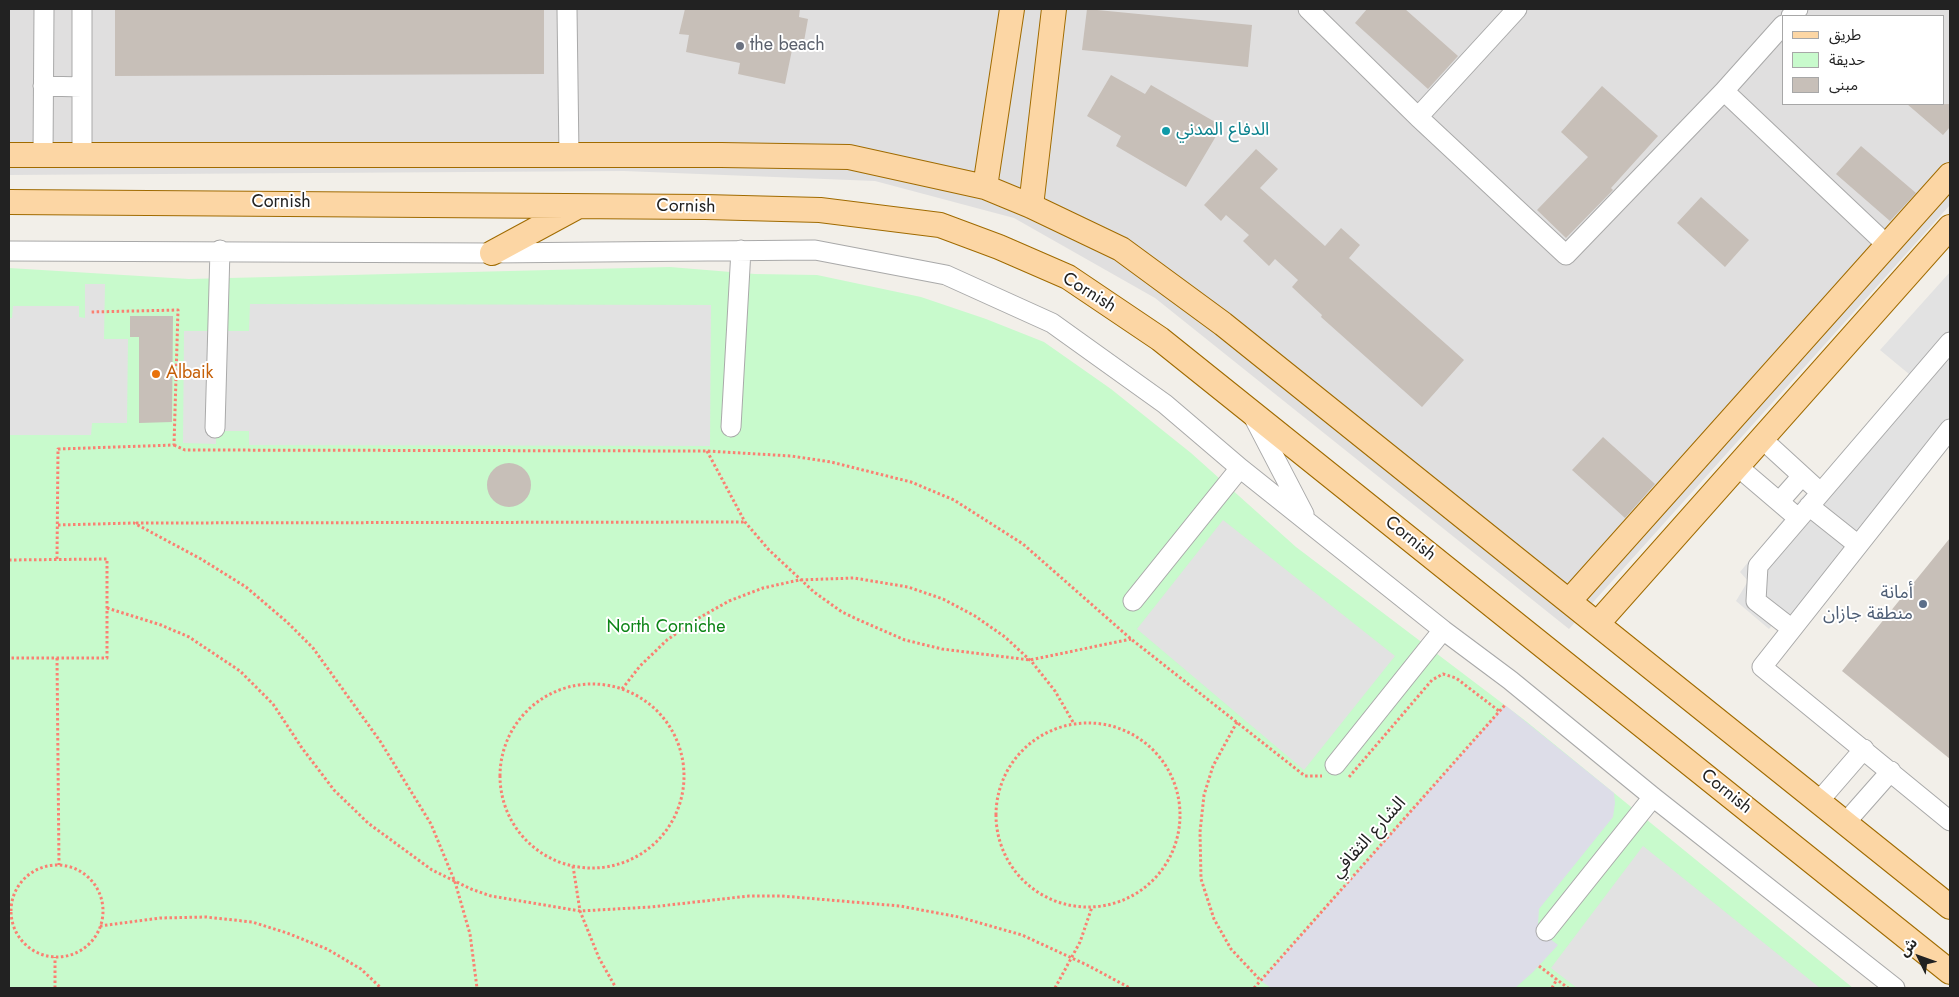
<!DOCTYPE html>
<html>
<head>
<meta charset="utf-8">
<style>
	body { margin:0 }
	#map { position:relative; width:1959px; height:997px; overflow:hidden; background:#f2efe9; font-family:Jost,"Noto Sans Arabic",sans-serif }
	canvas { display:block }
	.frame { position:absolute; inset:0; border:10px solid #222; pointer-events:none }
	.legend { position:absolute; left:1782px; top:15px; width:162px; height:90px; box-sizing:border-box; background:#fff; border:1px solid #a7a7a7; margin:0; padding:6px 9px; list-style:none; font-size:15px; color:#222 }
	.legend li { display:flex; align-items:center; gap:10px; height:25px }
	.legend b { width:25px; border:1px solid #a7a7a7 }
	.north { position:absolute; left:1894px; top:932px; width:50px; height:50px; -webkit-text-stroke:4px #fff; paint-order:stroke; rotate:312deg; font-size:14px; font-weight:700; line-height:20px; text-align:center; color:#222 }
	.north::after { content:''; display:block; margin:auto; width:18px; height:22px; background:#222; clip-path:polygon(50% 0,100% 100%,50% 72%,0 100%) }
</style>
</head>
<body>
<div id="map">
<canvas width="1959" height="997"></canvas>
<div class="frame"></div>
<ul class="legend">
<li><b style="height:6px;background:#fcd6a4"></b>طريق</li>
<li><b style="height:14px;background:#c8facc"></b>حديقة</li>
<li><b style="height:14px;background:#c7bfb8"></b>مبنى</li>
</ul>
<div class="north">ش</div>
</div>
<script>
const context = document.querySelector('canvas').getContext('2d');
context.lineJoin = 'round';
function paint(path, color) { context.fillStyle = color; context.fill(path, 'evenodd'); }
const toPath = rows => new Path2D(rows.map(r => 'M' + r).join(''));
function stroke(path, color, width, dash) { context.strokeStyle = color; context.lineWidth = width; context.lineCap = dash ? 'butt' : 'round'; context.setLineDash(dash || []); context.stroke(path); }
function label(font, color, halo, rows, align = 'center') {
  context.font = font + ' Jost,"Noto Sans Arabic",sans-serif'; context.lineWidth = 4; context.setLineDash([]); context.textBaseline = 'middle'; context.strokeStyle = halo; context.fillStyle = color; for (const [text, x, y, turn = 0] of rows) {
    context.save(); context.translate(x, y); context.rotate((+turn || 0) * Math.PI / 180); context.textAlign = isNaN(turn) ? turn : align; if (halo) context.strokeText(text, 0, 0); context.fillText(text, 0, 0); context.restore();
  }
}
const residential = toPath([
	[9,9,1950,9,1950,205,1569,629,1155,298,1014,218,875,181,624,171,9,175],
	[1783,16,1943,16,1943,104,1783,104]
]);
const park = toPath([
	[670,267,755,274,817,275,921,297,986,319,1044,342,1111,389,1191,453,1296,547,1527,722,1853,988,9,988,9,268,189,279]
]);
const parking = toPath([
	[1950,272,1950,416,1781,627,1775,622,1769,629,1736,601,1748,581,1740,572,1801,498,1824,476,1909,374,1880,350],
	[85,284,105,284,104,339,128,339,127,423,92,423,91,435,9,435,9,318,12,318,13,306,79,306,79,317,85,318],
	[250,304,711,305,710,446,249,445,249,431,216,431,216,444,183,443,184,331,249,331],
	[1223,520,1395,656,1304,770,1137,629],
	[1643,846,1820,988,1577,988,1551,968]
]);
const plaza = toPath([
	[1505,705,1614,793,1615,803,1613,817,1539,909,1538,925,1541,932,1558,945,1533,972,1515,988,1271,988,1261,981]
]);
const building = toPath([
	[115,9,544,9,544,74,115,76],
	[685,9,800,9,799,17,808,19,803,47,793,45,785,84,738,74,740,63,686,52,689,35,679,34],
	[1087,9,1252,25,1248,67,1082,50],
	[1367,9,1405,9,1458,56,1428,89,1355,23],
	[1111,75,1145,94,1151,85,1222,126,1186,187,1116,146,1121,136,1087,116],
	[1602,86,1658,136,1611,188,1613,190,1566,238,1537,210,1588,157,1561,132],
	[1907,104,1950,104,1950,127,1943,135],
	[1861,146,1916,193,1890,221,1836,174],
	[1256,149,1278,169,1260,188,1325,246,1341,228,1360,245,1349,258,1464,360,1422,407,1321,317,1322,315,1292,287,1298,280,1275,259,1269,266,1243,241,1249,235,1226,215,1221,221,1204,205],
	[1701,197,1749,240,1725,267,1677,223],
	[130,316,173,316,172,422,139,423,139,337,130,337],
	[1603,437,1655,484,1625,518,1572,470],
	'487 485a22 22 0 1 1 44 0a22 22 0 1 1-44 0Z',
	[1950,538,1950,759,1842,671]
]);
const path = toPath([
	[174,445,185,450,707,451,791,456,831,462,911,482,954,500,1023,544,1131,639,1305,776,1322,776],
	[707,451,745,522,769,550,814,592,842,612,861,621,905,640,942,649,1030,660,1131,639],
	[136,523,745,522],
	[58,525,134,523,201,559,246,587,287,622,313,648,380,741,431,824,455,882,470,934,477,988],
	[57,559,58,449,174,445,178,310,91,312],
	[9,560,107,559,107,658,9,658],
	[107,608,161,625,189,637,240,671,273,704,302,748,334,790,368,823,432,870,471,889,491,896,580,911,651,907,749,896,782,896,900,906,959,917,1022,935,1087,965,1130,988],
	[57,658,59,865],
	'500 776a92 92 0 1 1 184 0a92 92 0 1 1-184 0Z',
	[622,689,640,666,667,640,697,619,729,601,763,588,799,580,854,578,908,587,943,599,975,616,1005,637,1032,662,1055,691,1073,722],
	[1237,722,1213,766,1204,795,1200,832,1201,879,1214,919,1231,949,1261,981],
	'996 815a92 92 0 1 1 184 0a92 92 0 1 1-184 0Z',
	[1349,777,1432,680,1443,674,1456,678,1499,711],
	'11 911a46 46 0 1 1 92 0a46 46 0 1 1-92 0Z',
	[573,866,580,911,599,958,616,988],
	[100,926,160,918,206,917,252,922,287,933,327,949,361,969,381,988],
	[1539,966,1568,988],
	[55,988,55,957],
	[1055,988,1080,942,1092,907],
	[1254,988,1505,705],
	[1552,988,1557,979]
]);
const minor = toPath([
	[82,9,82,155],
	[567,9,569,155],
	[1308,9,1418,117],
	[1517,9,1418,117,1566,255,1724,91,1783,25],
	[1791,16,1798,9],
	[43,86,82,87],
	[1724,91,1888,246],
	[43,155,44,9],
	[9,251,492,253,815,250,946,275,1052,323,1165,404,1240,468,1443,630,1510,680,1653,797,1895,988],
	[1253,416,1304,514],
	[731,427,741,250],
	[215,428,220,250],
	[1950,429,1762,667,1950,821],
	[1762,439,1820,492],
	[1737,466,1798,518],
	[1779,502,1802,476],
	[1809,506,1858,545],
	[1133,601,1240,468],
	[1792,629,1756,601,1758,566,1950,342],
	[1335,765,1443,630],
	[1819,801,1864,749],
	[1846,822,1891,771],
	[1546,931,1653,797]
]);
const major = toPath([
	[9,155,721,155,849,157,985,187,1031,206,1121,249,1223,324,1950,907],
	[985,187,1012,9],
	[9,202,705,207,820,210,940,225,999,247,1068,277,1160,339,1950,972],
	[1031,206,1054,9],
	[492,253,577,207],
	[1570,600,1950,175],
	[1598,623,1950,227]
]);
const markers = [
	[740,46,5,"#6b7280"],
	[1166,131,5,"#0f9aa8"],
	[156,374,5,"#e8710a"],
	[1923,604,5,"#5c6f8a"]
];
const worshipNames = [
	["the beach",750,46]
];
const cultureNames = [
	["الدفاع المدني",1176,131]
];
const streetNames = [
	["Cornish",281,203],
	["Cornish",686,207,1],
	["Cornish",1089,293,32],
	["Cornish",1410,539,39],
	["Cornish",1726,792,39],
	["الشارع الثقافي",1369,838,-48]
];
const foodNames = [
	["Albaik",166,374]
];
const serviceNames = [
	["أمانة",1913,594],
	["منطقة جازان",1913,615]
];
const parkNames = [
	["North Corniche",666,628]
];
paint(residential, '#e0dfdf');
paint(park, '#c8facc');
paint(parking, '#e2e2e2');
paint(plaza, '#dddde8');
paint(building, '#c7bfb8');
stroke(minor, '#a9a9a9', 21);
stroke(major, '#a06b00', 26);
stroke(path, '#fa8072', 3, [2.5, 2.5]);
stroke(minor, '#fff', 19);
stroke(major, '#fcd6a4', 24);
for (const [x, y, r, color] of markers) { const dot = new Path2D(); dot.arc(x, y, r, 0, 2 * Math.PI); context.fillStyle = color; context.fill(dot); stroke(dot, '#fff', 2); }
label('18px', '#5b616d', '#fff', worshipNames, 'left');
label('18px', '#0d838f', '#fff', cultureNames, 'left');
label('18px', '#222', '#fff', streetNames);
label('18px', '#c56008', '#fff', foodNames, 'left');
label('18px', '#4e5e75', '#fff', serviceNames, 'right');
label('18px', '#0c8416', '#fff', parkNames);
</script>
</body>
</html>
